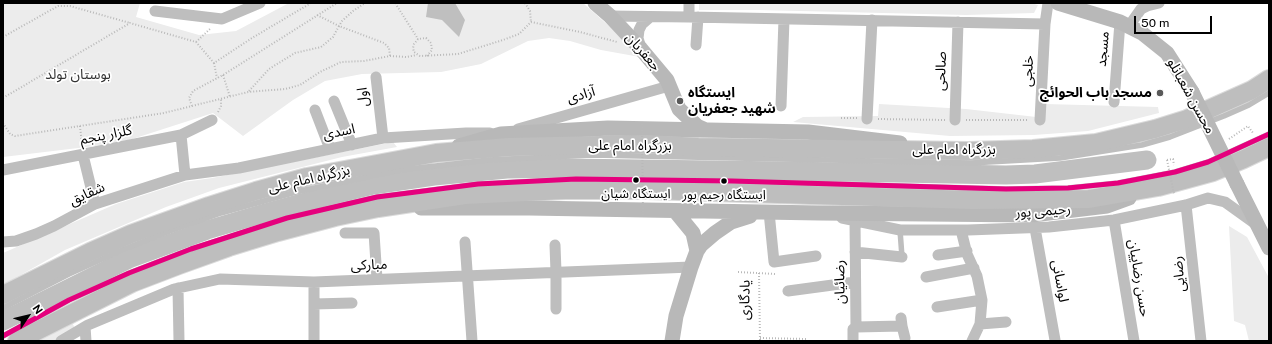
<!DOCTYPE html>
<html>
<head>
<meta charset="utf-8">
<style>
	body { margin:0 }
	#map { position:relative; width:1272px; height:344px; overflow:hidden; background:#fff; font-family:"Public Sans",sans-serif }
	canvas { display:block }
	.frame { position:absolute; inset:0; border:4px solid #000; pointer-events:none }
	.north { position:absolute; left:8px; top:296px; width:40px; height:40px; -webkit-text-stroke:3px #fff; paint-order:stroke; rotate:55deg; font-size:11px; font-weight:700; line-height:16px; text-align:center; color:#000 }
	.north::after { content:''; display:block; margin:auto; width:14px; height:18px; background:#000; clip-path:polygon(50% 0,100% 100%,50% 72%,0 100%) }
	.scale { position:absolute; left:1134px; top:16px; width:78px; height:18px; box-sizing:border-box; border:2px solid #000; border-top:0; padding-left:5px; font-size:12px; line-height:14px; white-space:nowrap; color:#000; -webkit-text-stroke:3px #fff; paint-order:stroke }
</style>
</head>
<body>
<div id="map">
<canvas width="1272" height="344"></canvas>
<div class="frame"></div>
<div class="north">N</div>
<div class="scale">50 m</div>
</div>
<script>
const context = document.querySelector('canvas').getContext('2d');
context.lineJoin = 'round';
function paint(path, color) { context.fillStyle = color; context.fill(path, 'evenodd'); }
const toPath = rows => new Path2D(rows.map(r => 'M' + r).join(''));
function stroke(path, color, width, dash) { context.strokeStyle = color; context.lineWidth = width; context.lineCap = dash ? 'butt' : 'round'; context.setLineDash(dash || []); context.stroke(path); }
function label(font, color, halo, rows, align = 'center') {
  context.font = font + ' "Public Sans","Noto Sans Arabic",sans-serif'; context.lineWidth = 3.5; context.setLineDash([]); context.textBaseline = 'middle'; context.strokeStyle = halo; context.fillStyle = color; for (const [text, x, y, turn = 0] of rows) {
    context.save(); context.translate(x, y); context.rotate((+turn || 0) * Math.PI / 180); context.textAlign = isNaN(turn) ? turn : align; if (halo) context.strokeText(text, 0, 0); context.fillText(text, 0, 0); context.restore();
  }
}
const green = toPath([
	[3,3,140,3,136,17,199,35,236,31,289,3,583,3,609,26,640,57,601,50,570,41,549,38,528,41,481,64,441,72,362,74,325,81,293,100,243,136,213,113,120,143,3,157],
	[699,3,1031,3,1038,5,1034,13,966,15,759,10,699,10],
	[879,104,966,109,1045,118,1045,104,1158,107,1159,113,1088,131,1034,135,950,136,793,122,803,117,878,116],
	[393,142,397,147,342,157,219,188,166,207,65,250,3,285,3,253,116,204,184,182,212,178],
	[1229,226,1247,237,1269,278,1269,341,1249,341,1245,325,1234,321],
	[70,319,75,328,54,341,30,341]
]);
const water = toPath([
	[428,3,455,3,465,20,459,37,442,20,426,17]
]);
const river = toPath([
	[3,321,92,277,131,258,207,230,265,213,324,197,373,185,434,176,507,169,567,168,786,171,1006,175,1035,174,1147,160]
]);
const path = toPath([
	[396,3,397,6,418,39],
	[525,3,530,11,531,22],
	[317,15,339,26,342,21,353,11,365,3],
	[3,37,58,6,70,6,130,23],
	[196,42,211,28],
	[427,56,432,50,431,43,426,38,418,39,414,44,413,48,414,52,420,56,458,54,503,40,519,34,531,22,580,32,617,42],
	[214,63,217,78],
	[223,75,230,97],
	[249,91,269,69,295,53,321,47,333,37,339,26,384,43,389,48,390,56],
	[3,98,130,23,196,42,214,63,252,38,311,3],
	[192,106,189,98,193,91,223,75,337,3],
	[218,112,221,106,221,99],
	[841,118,858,118],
	[878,119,945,120],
	[966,120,1029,120],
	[3,123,10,134,15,136,164,113,248,92,285,89,300,85,320,72,341,62,364,61,390,56,406,57,417,55],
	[80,126,82,145],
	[1229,139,1248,126,1253,133],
	[1167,160,1173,159,1174,165],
	[738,272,775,274,775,272],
	[759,273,760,341],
	[760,338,808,339]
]);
const service = toPath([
	[900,230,902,257],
	[3,308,69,274,122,250,170,231,221,213,296,192,400,170,489,160,592,155,971,163,1060,158,1142,145,1170,137,1224,116,1249,105,1269,93],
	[3,336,69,300,129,273,191,249,287,218,377,197,478,184,576,179,732,181,1006,189,1068,188,1118,183,1175,172,1208,162,1269,134]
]);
const minor = toPath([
	[155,11,222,19,260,3],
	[610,16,689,17,1045,24],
	[689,17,689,3],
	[1129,26,1141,9,1147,6,1159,3],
	[696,45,698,17],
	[641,48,638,38,639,30,642,24,650,17],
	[376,77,383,138],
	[334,101,352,145],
	[1114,102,1120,22],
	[781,106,784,19],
	[315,110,330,149],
	[867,119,872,20],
	[955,120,958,22],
	[1040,120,1045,24,1048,3],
	[518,129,669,86],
	[181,135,185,175],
	[83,155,95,204],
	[3,170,181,135,212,120],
	[1186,205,1201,341],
	[769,212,774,262,816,256],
	[842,218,900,230,968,230,1049,227,1114,220,1186,205,1208,198,1225,202,1257,225],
	[1114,220,1134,341],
	[1035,228,1055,340],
	[961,230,967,254,977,276,982,300,980,324,972,341],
	[345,233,374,233,377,279],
	[3,242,16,241,36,234,54,226,95,204,185,175,239,168,383,138,466,133,490,133],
	[465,242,472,341],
	[555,245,556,272,556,309],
	[855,252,902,257],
	[938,255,967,251],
	[926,277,974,268],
	[178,288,179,341],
	[788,291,855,282],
	[314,304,352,303],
	[937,307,982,300],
	[980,324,1006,322],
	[902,326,905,338],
	[85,327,86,341],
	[856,327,902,326,901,318],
	[61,341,88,325,174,289,220,279,314,282,691,267],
	[314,341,314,282],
	[853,341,853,329,856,327,855,220]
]);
const secondary = toPath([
	[595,3,610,16,641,49,667,80,679,109,697,126,706,130],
	[1058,3,1120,22,1142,33,1167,53,1192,92],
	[459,146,501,134,608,128,808,132,900,143],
	[1237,184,1269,248],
	[421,208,529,208,820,213,1032,215,1107,206,1129,198],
	[675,211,693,233,697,251],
	[672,341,676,316,691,267,697,251,701,245,715,233,731,222,750,216]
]);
const trunk = toPath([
	[3,295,90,252,131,234,209,206,256,191,307,177,436,153,509,147,647,144,698,147,968,151,1033,149,1096,143,1155,129,1187,119,1216,106,1252,90,1269,79],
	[17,341,132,283,179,265,229,247,278,232,335,217,378,208,465,195,565,190,647,190,973,200,1089,199,1158,187,1213,172,1244,159,1269,147]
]);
const pathBridge = toPath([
	[642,124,643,216],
	[1167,160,1174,194]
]);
const secondaryBridge = toPath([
	[1192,92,1237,184]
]);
const bus1 = toPath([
	[3,336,69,300,129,273,191,249,287,218,377,197,478,184,576,179,732,181,1006,189,1068,188,1118,183,1175,172,1208,162,1269,134]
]);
const markers = [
	[1160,93,4,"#595959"],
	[680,101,4,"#595959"],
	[636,180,3.5,"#000"],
	[724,181,3.5,"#000"]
];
const busNames = [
	["ایستگاه شیان",636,194],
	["ایستگاه رحیم پور",724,195]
];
const streetNames = [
	["مسجد",1103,49,-85],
	["جعفریان",643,52,49],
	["صالحی",941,71,-88],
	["خلجی",1028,71,-87],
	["آزادی",581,95,-16],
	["محسن شعبانلو",1191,96,61],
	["اول",363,97,-96],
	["اسدی",339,132,-12],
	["گلزار پنجم",106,135,-11],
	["بزرگراه امام علی",630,146],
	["بزرگراه امام علی",954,150],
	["بزرگراه امام علی",309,179,-13],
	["شقایق",87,194,-24],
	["رحیمی پور",1043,211,-4],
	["مبارکی",369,265,-2],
	["رضایی",1179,274,-96],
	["حسن رضاییان",1139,278,81],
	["لواسانی",1060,281,80],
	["رضائیان",840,282,-91],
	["یادگاری",745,300,-89]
];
const parkNames = [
	["بوستان تولد",78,75]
];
const poiNames = [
	["ایستگاه",688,93],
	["شهید جعفریان",688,109],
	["مسجد باب الحوائج",1152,93,"right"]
];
paint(green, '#ececec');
paint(water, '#bfbfbf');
stroke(river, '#bfbfbf', 19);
stroke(trunk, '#dbdbdb', 20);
stroke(path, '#b9b9b9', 2, [1, 2]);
stroke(service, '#bebebe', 5.5);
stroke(minor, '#bebebe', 11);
stroke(secondary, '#b8b8b8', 15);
stroke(trunk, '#bebebe', 18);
stroke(pathBridge, '#b9b9b9', 2, [1, 2]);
stroke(secondaryBridge, '#b8b8b8', 15);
stroke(bus1, '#e5007d', 5);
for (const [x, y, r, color] of markers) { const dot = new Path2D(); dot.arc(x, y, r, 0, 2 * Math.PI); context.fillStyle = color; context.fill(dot); stroke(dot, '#fff', 1.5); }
label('13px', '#000', '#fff', busNames);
label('14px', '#000', '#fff', streetNames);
label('14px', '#333', '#fff', parkNames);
label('bold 14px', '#000', '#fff', poiNames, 'left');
</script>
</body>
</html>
